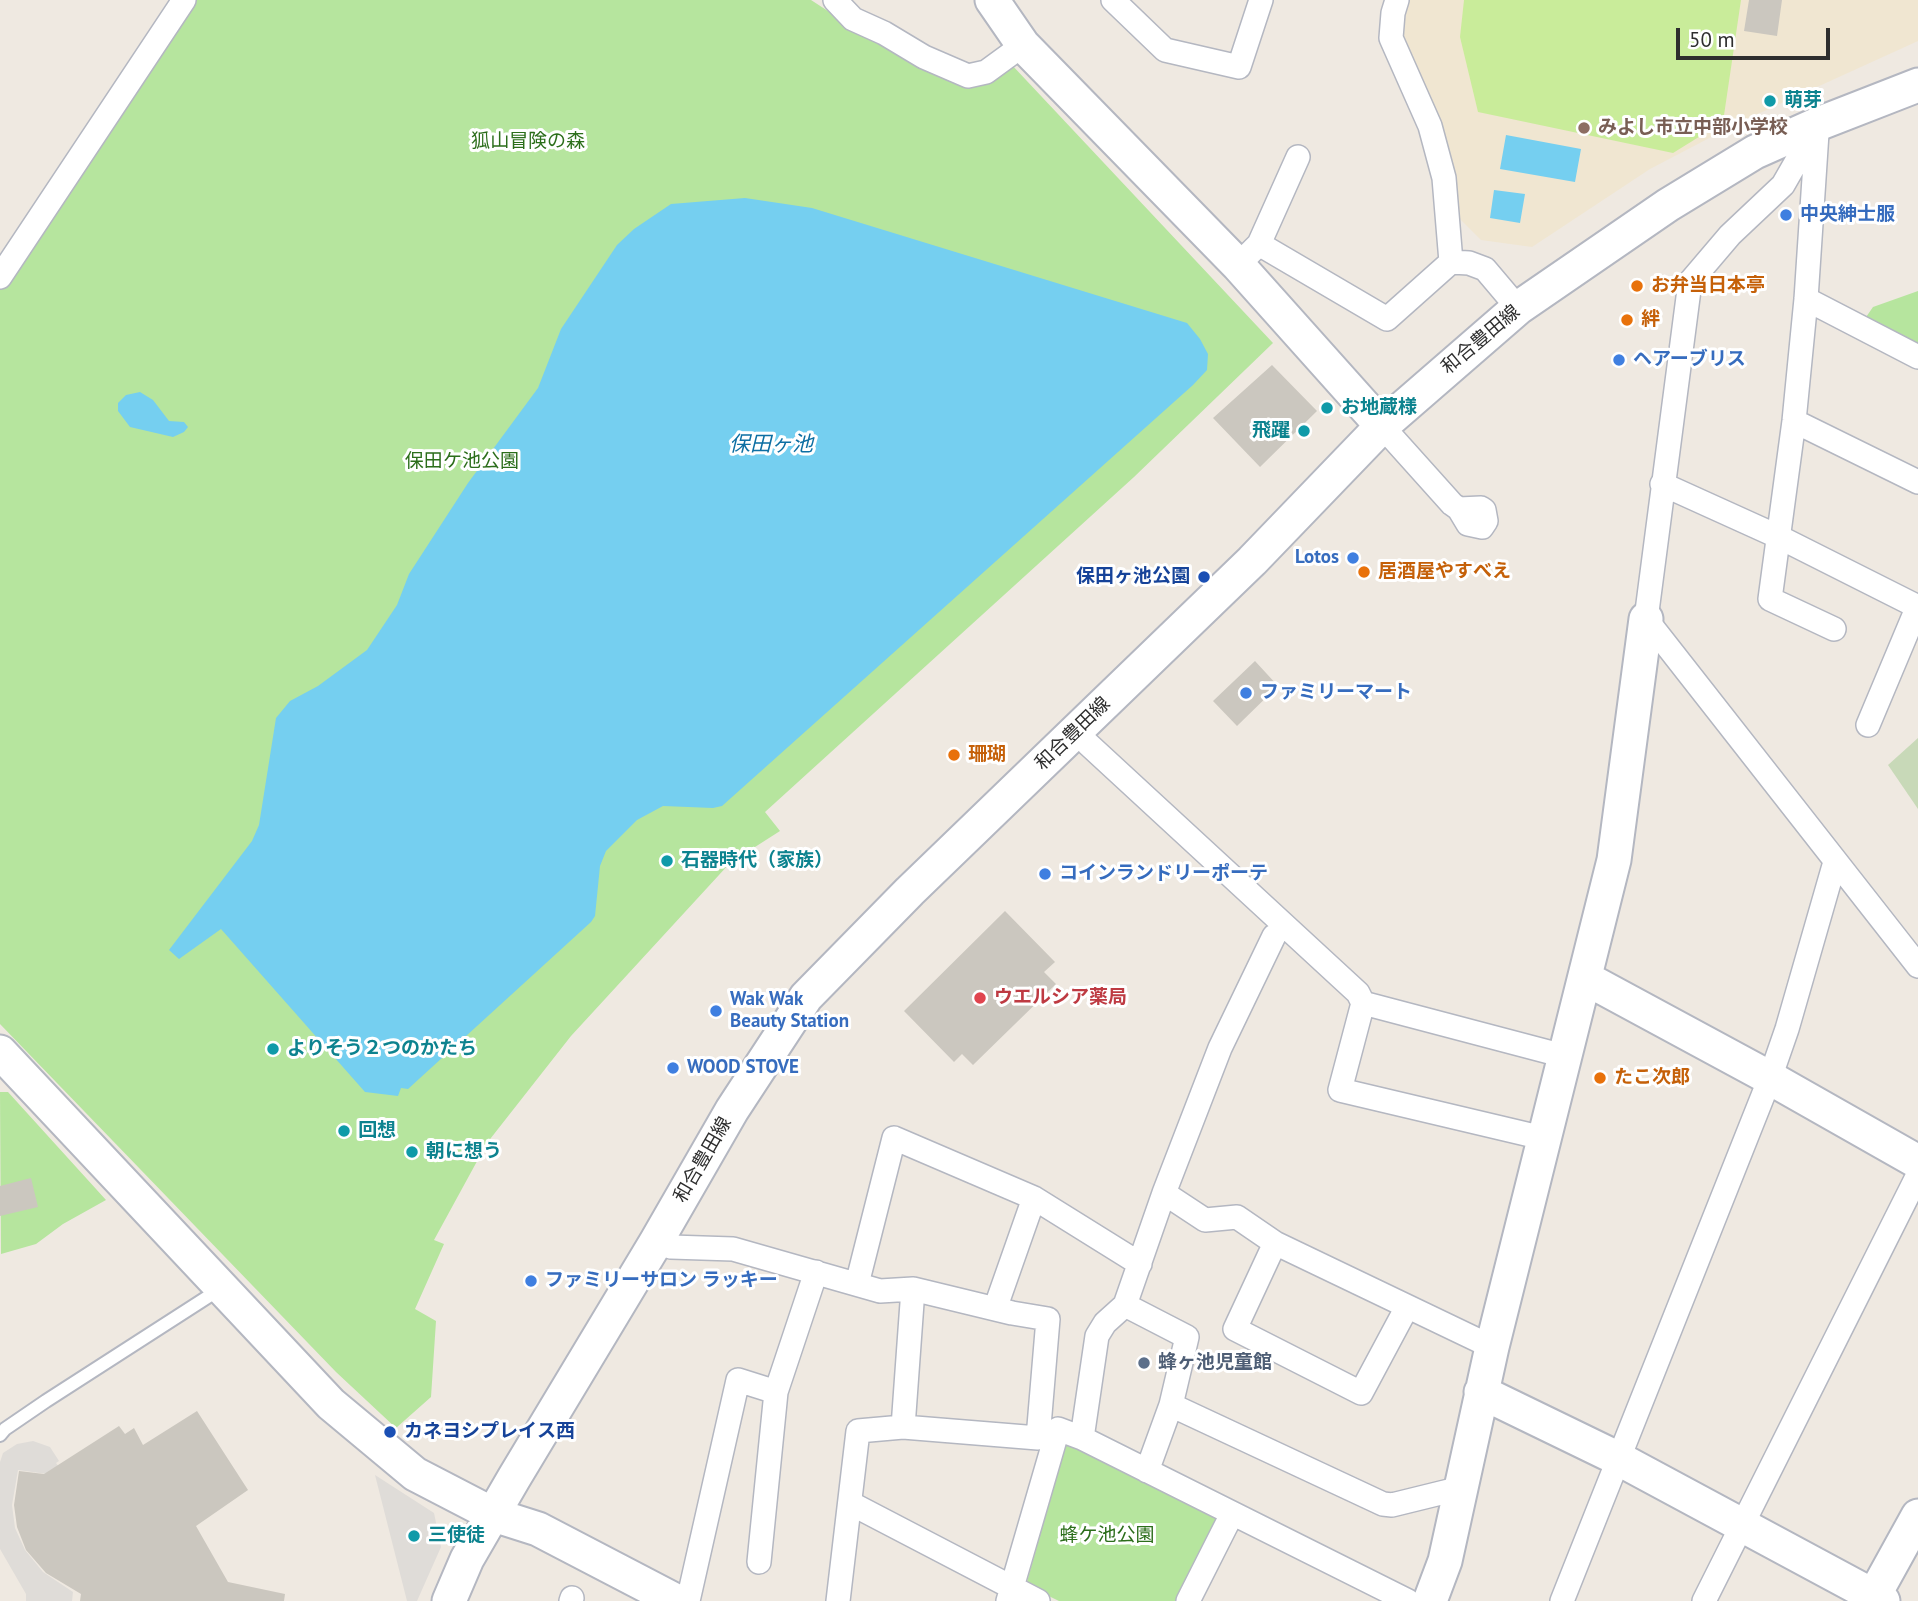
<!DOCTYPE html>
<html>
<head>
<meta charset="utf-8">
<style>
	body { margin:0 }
	#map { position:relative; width:1918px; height:1601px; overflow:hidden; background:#efe9e1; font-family:"PT Sans",sans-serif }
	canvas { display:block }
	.scale { position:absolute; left:1676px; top:28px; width:154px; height:32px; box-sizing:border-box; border:4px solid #2e2e2e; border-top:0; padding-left:9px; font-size:21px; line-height:24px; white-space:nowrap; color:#2e2e2e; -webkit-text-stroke:5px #fff; paint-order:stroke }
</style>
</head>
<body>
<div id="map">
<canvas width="1918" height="1601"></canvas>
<div class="scale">50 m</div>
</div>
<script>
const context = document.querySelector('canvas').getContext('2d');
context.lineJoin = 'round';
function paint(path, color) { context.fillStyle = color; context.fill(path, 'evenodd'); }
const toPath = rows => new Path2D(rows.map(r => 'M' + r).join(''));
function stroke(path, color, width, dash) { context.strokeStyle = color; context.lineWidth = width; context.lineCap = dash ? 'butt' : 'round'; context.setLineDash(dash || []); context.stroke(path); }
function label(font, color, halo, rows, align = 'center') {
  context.font = font + ' "PT Sans","Noto Sans JP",sans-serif'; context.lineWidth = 6; context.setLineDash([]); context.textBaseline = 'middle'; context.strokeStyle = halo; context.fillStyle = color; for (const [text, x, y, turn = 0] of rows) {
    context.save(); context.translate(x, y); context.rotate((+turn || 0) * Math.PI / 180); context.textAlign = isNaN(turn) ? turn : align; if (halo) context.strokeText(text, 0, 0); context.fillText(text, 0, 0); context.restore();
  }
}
const education = toPath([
	[1407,0,1918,0,1918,41,1738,123,1650,169,1532,247,1481,240,1455,214,1403,44]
]);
const green = toPath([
	[187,0,811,0,854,28,964,85,1011,64,1273,343,1134,477,765,812,780,831,730,863,571,1036,487,1143,434,1240,444,1244,415,1309,436,1321,431,1397,396,1428,336,1372,0,1024,0,290,84,163],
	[1918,291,1918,348,1864,320,1873,307],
	[0,1092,8,1092,106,1200,63,1224,36,1244,1,1254],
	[1066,1443,1221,1521,1184,1601,1059,1601,1026,1585]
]);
const cemetery = toPath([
	[1918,738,1918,809,1888,765]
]);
const pitch = toPath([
	[1464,0,1741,0,1723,122,1673,153,1478,112,1460,37]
]);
const plaza = toPath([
	[33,1441,50,1447,59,1461,56,1463,59,1467,47,1474,18,1470,12,1505,15,1528,25,1550,43,1572,73,1592,72,1601,26,1601,26,1594,0,1549,0,1462,3,1453,17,1444],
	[375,1475,434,1513,441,1547,417,1601,407,1601]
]);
const water = toPath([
	[1506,135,1581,149,1575,182,1500,169],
	[1494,190,1525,194,1520,223,1490,218],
	[745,198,812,208,1187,323,1200,339,1208,354,1207,370,1193,385,722,806,713,808,663,806,637,820,606,851,600,866,595,916,591,922,408,1089,401,1088,398,1096,365,1092,221,929,179,959,169,950,252,841,259,825,276,718,290,701,318,686,367,650,397,605,409,574,468,483,538,388,561,329,617,245,634,229,671,204],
	[140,392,153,400,169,421,184,422,188,427,184,432,173,437,130,427,118,411,118,403,126,395]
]);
const building = toPath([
	[1749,0,1782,0,1777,36,1744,31],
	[1272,365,1317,411,1260,467,1213,418],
	[1255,661,1278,686,1237,726,1213,701],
	[1005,911,1055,962,1044,972,1056,984,973,1065,962,1054,954,1062,904,1011],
	[31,1178,38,1207,0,1216,0,1186],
	[197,1411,248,1490,196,1526,228,1582,285,1594,284,1601,80,1601,81,1594,46,1573,26,1550,17,1527,14,1505,19,1471,44,1474,119,1426,125,1434,134,1428,143,1445]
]);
const lane = toPath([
	[0,1435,5,1429,46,1401,220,1289]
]);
const street = toPath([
	[835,0,853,19,884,33,924,57,968,76,986,72,1023,45],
	[1113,0,1165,50,1239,67,1261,0],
	[1397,0,1393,13,1391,38,1430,126,1444,178,1451,262,1469,263,1485,269,1518,308],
	[1818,124,1783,185,1730,235,1690,282,1646,619,1918,966],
	[1817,133,1806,299,1794,421,1770,599,1834,629],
	[1259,244,1387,319,1451,262],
	[1249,254,1259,244,1298,157],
	[0,277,184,0],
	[1806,299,1918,357],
	[1794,421,1918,482],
	[1382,426,1452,504,1459,509,1481,508,1484,510,1486,521,1482,527,1468,524,1459,509],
	[1662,484,1779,537,1918,607],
	[1868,725,1918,606],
	[1076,731,1088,744,1358,993,1363,1003,1564,1056],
	[1363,1003,1340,1090,1543,1138],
	[1164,1193,1205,1220,1237,1217,1275,1243,1492,1347],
	[656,1242,671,1247,733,1249,880,1291,913,1289,1012,1313,1048,1319,1038,1438,903,1427,858,1431,838,1601],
	[1275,1243,1235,1329,1361,1393,1407,1307],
	[857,1284,894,1138,1034,1198,1140,1264],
	[1125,1305,1187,1337,1171,1405,1147,1471],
	[995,1309,1034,1198],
	[1171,1405,1383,1504,1392,1505,1461,1488],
	[903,1427,913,1289],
	[1082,1438,1097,1336,1105,1323,1125,1305,1164,1193,1220,1048,1274,936],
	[850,1503,1038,1601],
	[759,1562,776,1392,816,1272],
	[571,1601,572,1598],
	[688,1601,738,1380,776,1392],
	[1008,1601,1058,1429,1082,1438,1408,1601],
	[1188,1601,1232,1514],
	[1562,1601,1770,1078,1787,1029,1835,862],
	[1704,1601,1918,1175]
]);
const secondary = toPath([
	[992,0,1023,45,1238,265,1382,426],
	[1585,978,1770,1078,1918,1162],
	[0,1052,331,1404,415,1474,494,1515,538,1529,676,1601],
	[1481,1392,1619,1459,1883,1601],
	[449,1601,467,1559,514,1478,656,1242,732,1110,806,997,910,891,1252,561,1382,426,1518,308,1668,205,1755,152,1818,124,1918,85],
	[1430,1601,1445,1561,1492,1347,1614,860,1646,619],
	[1871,1601,1918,1516]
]);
const markers = [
	[1770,101,7,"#0f9aa8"],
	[1584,128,7,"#8d6e63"],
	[1786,215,7,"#3f7fe0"],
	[1637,286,7,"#e8710a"],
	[1627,320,7,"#e8710a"],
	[1619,360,7,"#3f7fe0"],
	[1327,408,7,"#0f9aa8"],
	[1304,431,7,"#0f9aa8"],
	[1353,558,7,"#3f7fe0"],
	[1364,572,7,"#e8710a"],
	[1204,577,7,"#1a4fb4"],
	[1246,693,7,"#3f7fe0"],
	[954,755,7,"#e8710a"],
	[667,861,7,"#0f9aa8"],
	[1045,874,7,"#3f7fe0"],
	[980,998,7,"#e0444e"],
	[716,1011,7,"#3f7fe0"],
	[273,1049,7,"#0f9aa8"],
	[673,1068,7,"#3f7fe0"],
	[1600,1078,7,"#e8710a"],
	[344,1131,7,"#0f9aa8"],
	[412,1152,7,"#0f9aa8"],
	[531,1281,7,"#3f7fe0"],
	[1144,1363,7,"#5c6f8a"],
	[390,1432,7,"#1a4fb4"],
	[414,1536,7,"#0f9aa8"]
];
const cultureNames = [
	["萌芽",1784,101],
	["お地蔵様",1341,408],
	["飛躍",1290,431,"right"],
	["石器時代（家族）",681,861],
	["よりそう２つのかたち",287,1049],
	["回想",358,1131],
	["朝に想う",426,1152],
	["三使徒",428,1536]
];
const educationNames = [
	["みよし市立中部小学校",1598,128]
];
const parkNames = [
	["狐山冒険の森",528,142],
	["保田ケ池公園",462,462],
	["蜂ケ池公園",1107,1536]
];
const shopNames = [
	["中央紳士服",1800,215],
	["ヘアーブリス",1633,360],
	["Lotos",1339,558,"right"],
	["ファミリーマート",1260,693],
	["コインランドリーポーテ",1059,874],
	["Wak Wak",730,1000],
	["Beauty Station",730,1022],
	["WOOD STOVE",687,1068],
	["ファミリーサロン ラッキー",545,1281]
];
const foodNames = [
	["お弁当日本亭",1651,286],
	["絆",1641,320],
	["居酒屋やすべえ",1378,572],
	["珊瑚",968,755],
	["たこ次郎",1614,1078]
];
const streetNames = [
	["和合豊田線",1481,340,-40],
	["和合豊田線",1073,734,-44],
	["和合豊田線",703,1160,-60]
];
const transitNames = [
	["保田ヶ池公園",1190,577],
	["カネヨシプレイス西",404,1432,"left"]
];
const healthNames = [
	["ウエルシア薬局",994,998]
];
const serviceNames = [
	["蜂ヶ池児童館",1158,1363]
];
const waterNames = [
	["保田ヶ池",771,445]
];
paint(education, '#f0e6d1');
paint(green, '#b6e59e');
paint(cemetery, '#c8d9b8');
paint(pitch, '#c9ec9a');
paint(plaza, '#dfdcd8');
paint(water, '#75cff0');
paint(building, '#cbc7bf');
stroke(lane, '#b4b7c1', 16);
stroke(street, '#b4b7c1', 26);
stroke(secondary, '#b4b7c1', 37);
stroke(lane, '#fff', 12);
stroke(street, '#fff', 23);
stroke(secondary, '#fff', 33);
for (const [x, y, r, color] of markers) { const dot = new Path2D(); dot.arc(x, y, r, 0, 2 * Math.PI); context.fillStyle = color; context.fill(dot); stroke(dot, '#fff', 2.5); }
label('bold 19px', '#0d838f', '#fff', cultureNames, 'left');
label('bold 19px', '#785e54', '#fff', educationNames, 'left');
label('19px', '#2c6e1b', '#fff', parkNames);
label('bold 19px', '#366cbe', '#fff', shopNames, 'left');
label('bold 19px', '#c56008', '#fff', foodNames, 'left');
label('19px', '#2e2e2e', '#fff', streetNames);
label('bold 19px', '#164399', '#fff', transitNames, 'right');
label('bold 19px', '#be3a42', '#fff', healthNames, 'left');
label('bold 19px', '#4e5e75', '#fff', serviceNames, 'left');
label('italic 21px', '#0d6fa3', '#fff', waterNames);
</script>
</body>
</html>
